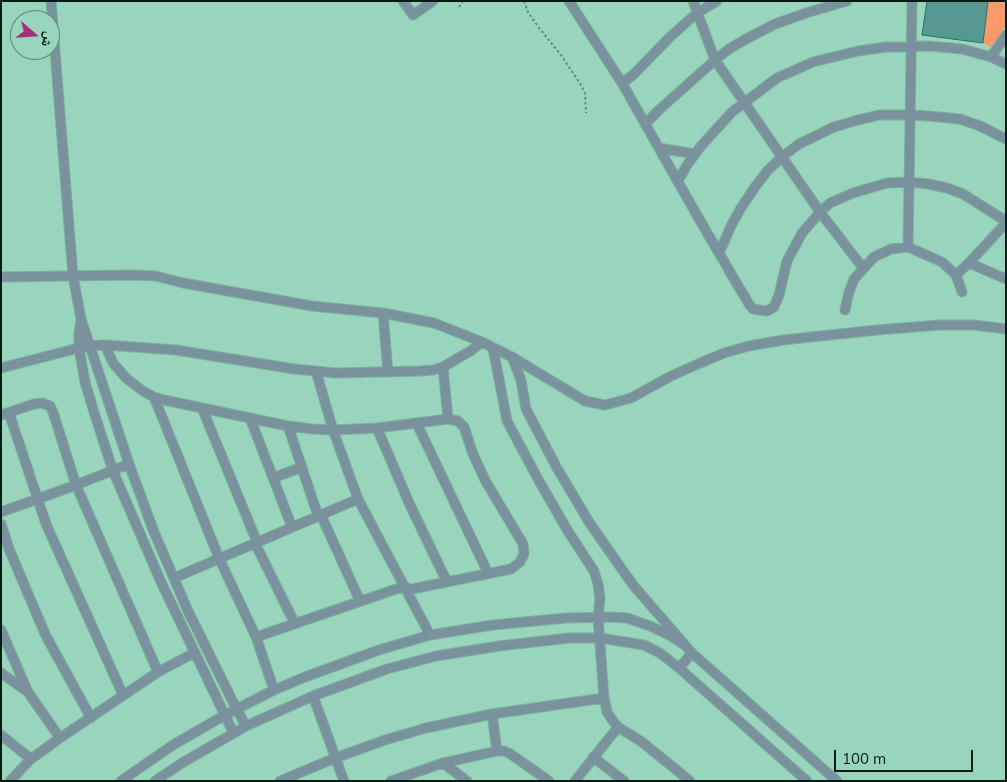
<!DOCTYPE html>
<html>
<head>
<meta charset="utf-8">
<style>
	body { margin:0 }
	#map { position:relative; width:1007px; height:782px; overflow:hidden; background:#99d5bd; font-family:Mulish,"Noto Naskh Arabic",sans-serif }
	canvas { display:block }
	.frame { position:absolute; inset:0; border:2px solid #051c14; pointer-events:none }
	.north { position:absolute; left:10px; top:10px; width:50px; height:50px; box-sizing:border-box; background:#99d5bd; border:1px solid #5e8b79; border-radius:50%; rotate:109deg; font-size:14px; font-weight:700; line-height:20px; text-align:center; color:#051c14 }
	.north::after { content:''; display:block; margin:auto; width:18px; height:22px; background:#ab2b7a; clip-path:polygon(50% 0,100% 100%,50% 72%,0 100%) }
	.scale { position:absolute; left:834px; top:750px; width:139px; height:22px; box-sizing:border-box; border:2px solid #051c14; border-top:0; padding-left:6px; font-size:15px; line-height:18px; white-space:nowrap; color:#051c14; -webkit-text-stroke:4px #99d5bd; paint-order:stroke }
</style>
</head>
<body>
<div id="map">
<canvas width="1007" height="782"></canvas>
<div class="frame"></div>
<div class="north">ش</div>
<div class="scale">100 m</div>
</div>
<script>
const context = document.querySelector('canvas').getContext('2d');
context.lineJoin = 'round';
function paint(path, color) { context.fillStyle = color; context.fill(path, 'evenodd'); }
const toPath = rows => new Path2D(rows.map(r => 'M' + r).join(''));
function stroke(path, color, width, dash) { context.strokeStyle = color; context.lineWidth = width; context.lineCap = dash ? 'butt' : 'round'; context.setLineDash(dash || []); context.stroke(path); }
const green = toPath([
	[988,1,1001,1,1006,6,1006,25,991,47,983,43]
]);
const building = toPath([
	[927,1,988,1,983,43,922,35,927,1]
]);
const path = toPath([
	[524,1,528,12,539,28,561,55,581,85,585,93,586,113],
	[459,7,463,1]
]);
const minor = toPath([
	[51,1,73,276,81,319,129,464,154,532,188,611,236,708,246,726],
	[403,1,413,15,433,1],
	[569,1,622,83,698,217,737,284,749,304,753,309,767,311,774,307,779,295,787,261,802,233,820,212,830,203,853,193,887,183,909,182,928,184,947,188,963,194,1006,221],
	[693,1,715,60,820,212,863,268],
	[991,57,1006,35],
	[622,83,633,75,670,37,697,13,717,1],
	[645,124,660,109,715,60,729,49,746,39,775,24,806,13,847,1],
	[659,148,695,154],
	[678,181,687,165,701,146,732,112,777,78,813,62,858,51,886,47,929,46,962,49,991,57,1006,64],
	[908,247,912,1],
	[719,253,732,224,741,208,755,187,768,170,782,157,799,144,834,127,858,120,879,115,911,115,928,116,960,119,980,126,1006,139],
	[969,263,1006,279],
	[956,275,969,263,1006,223],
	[1,277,133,275,156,276,183,283,312,306,383,313,434,323,482,342,512,357,585,401,605,405,631,398,671,376,698,364,724,353,749,346,783,340,877,330,940,325,974,325,1006,329],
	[845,310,849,292,854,279,874,257,891,249,908,247,942,262,956,275,962,292],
	[383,313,388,372],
	[81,321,79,333,79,348,85,382,94,412,113,471,161,582,233,732],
	[105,345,113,363,126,378,143,391,154,397,164,400,288,426,313,429,333,430,377,428,448,419,443,367],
	[493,348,507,421,538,479,569,533,594,571,598,584,600,598,598,617,604,698,492,714,497,751],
	[512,357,521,380,526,409,557,468,589,522,633,585,692,653,837,781],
	[1,368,79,348,90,346,105,345,176,350,294,369,336,373,420,371,433,370,443,367,472,350,482,342],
	[316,371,333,430,358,499,430,635],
	[154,397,219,558,256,637,274,690],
	[202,408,257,542],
	[9,413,46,524,123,695],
	[1,415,34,404,42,403,50,406,53,412,76,485,158,672],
	[250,418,292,527],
	[417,424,488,573],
	[288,426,318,516],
	[377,428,410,505,447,582],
	[273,478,302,467],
	[1,512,76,485,129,464],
	[321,515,360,601],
	[1,524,9,549,46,636,91,718],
	[255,543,295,624],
	[174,578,358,499],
	[407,590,511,569,520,562,524,554,523,544,485,480,473,454,464,427,458,421,448,419],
	[1,630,28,692],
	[256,637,405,586],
	[679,668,692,653],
	[1,673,28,692,60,738],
	[313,696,344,781],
	[604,698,607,712,613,721,618,727,642,742,690,781],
	[1,735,31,759],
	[593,757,624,781],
	[443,763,467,781],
	[10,781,31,759,60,738,158,672,194,653],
	[121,781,173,745,225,715,274,690,305,677,379,650,430,635,493,625,566,618,613,617,627,618,650,626,669,635,686,646],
	[155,781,182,763,246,726,313,696,387,669,436,656,499,646,569,638,600,638,644,645,660,653,679,668,807,781],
	[280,781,335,758,385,740,426,728,492,714],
	[391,781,443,763,497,751,504,751,509,753,549,781],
	[575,781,618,727]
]);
paint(green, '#fa9a68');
paint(building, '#559992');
stroke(building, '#296f69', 1);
stroke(minor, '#7bb09b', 11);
stroke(path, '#5d8a78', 2, [2.5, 2.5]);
stroke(minor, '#7a929d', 9);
</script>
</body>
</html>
